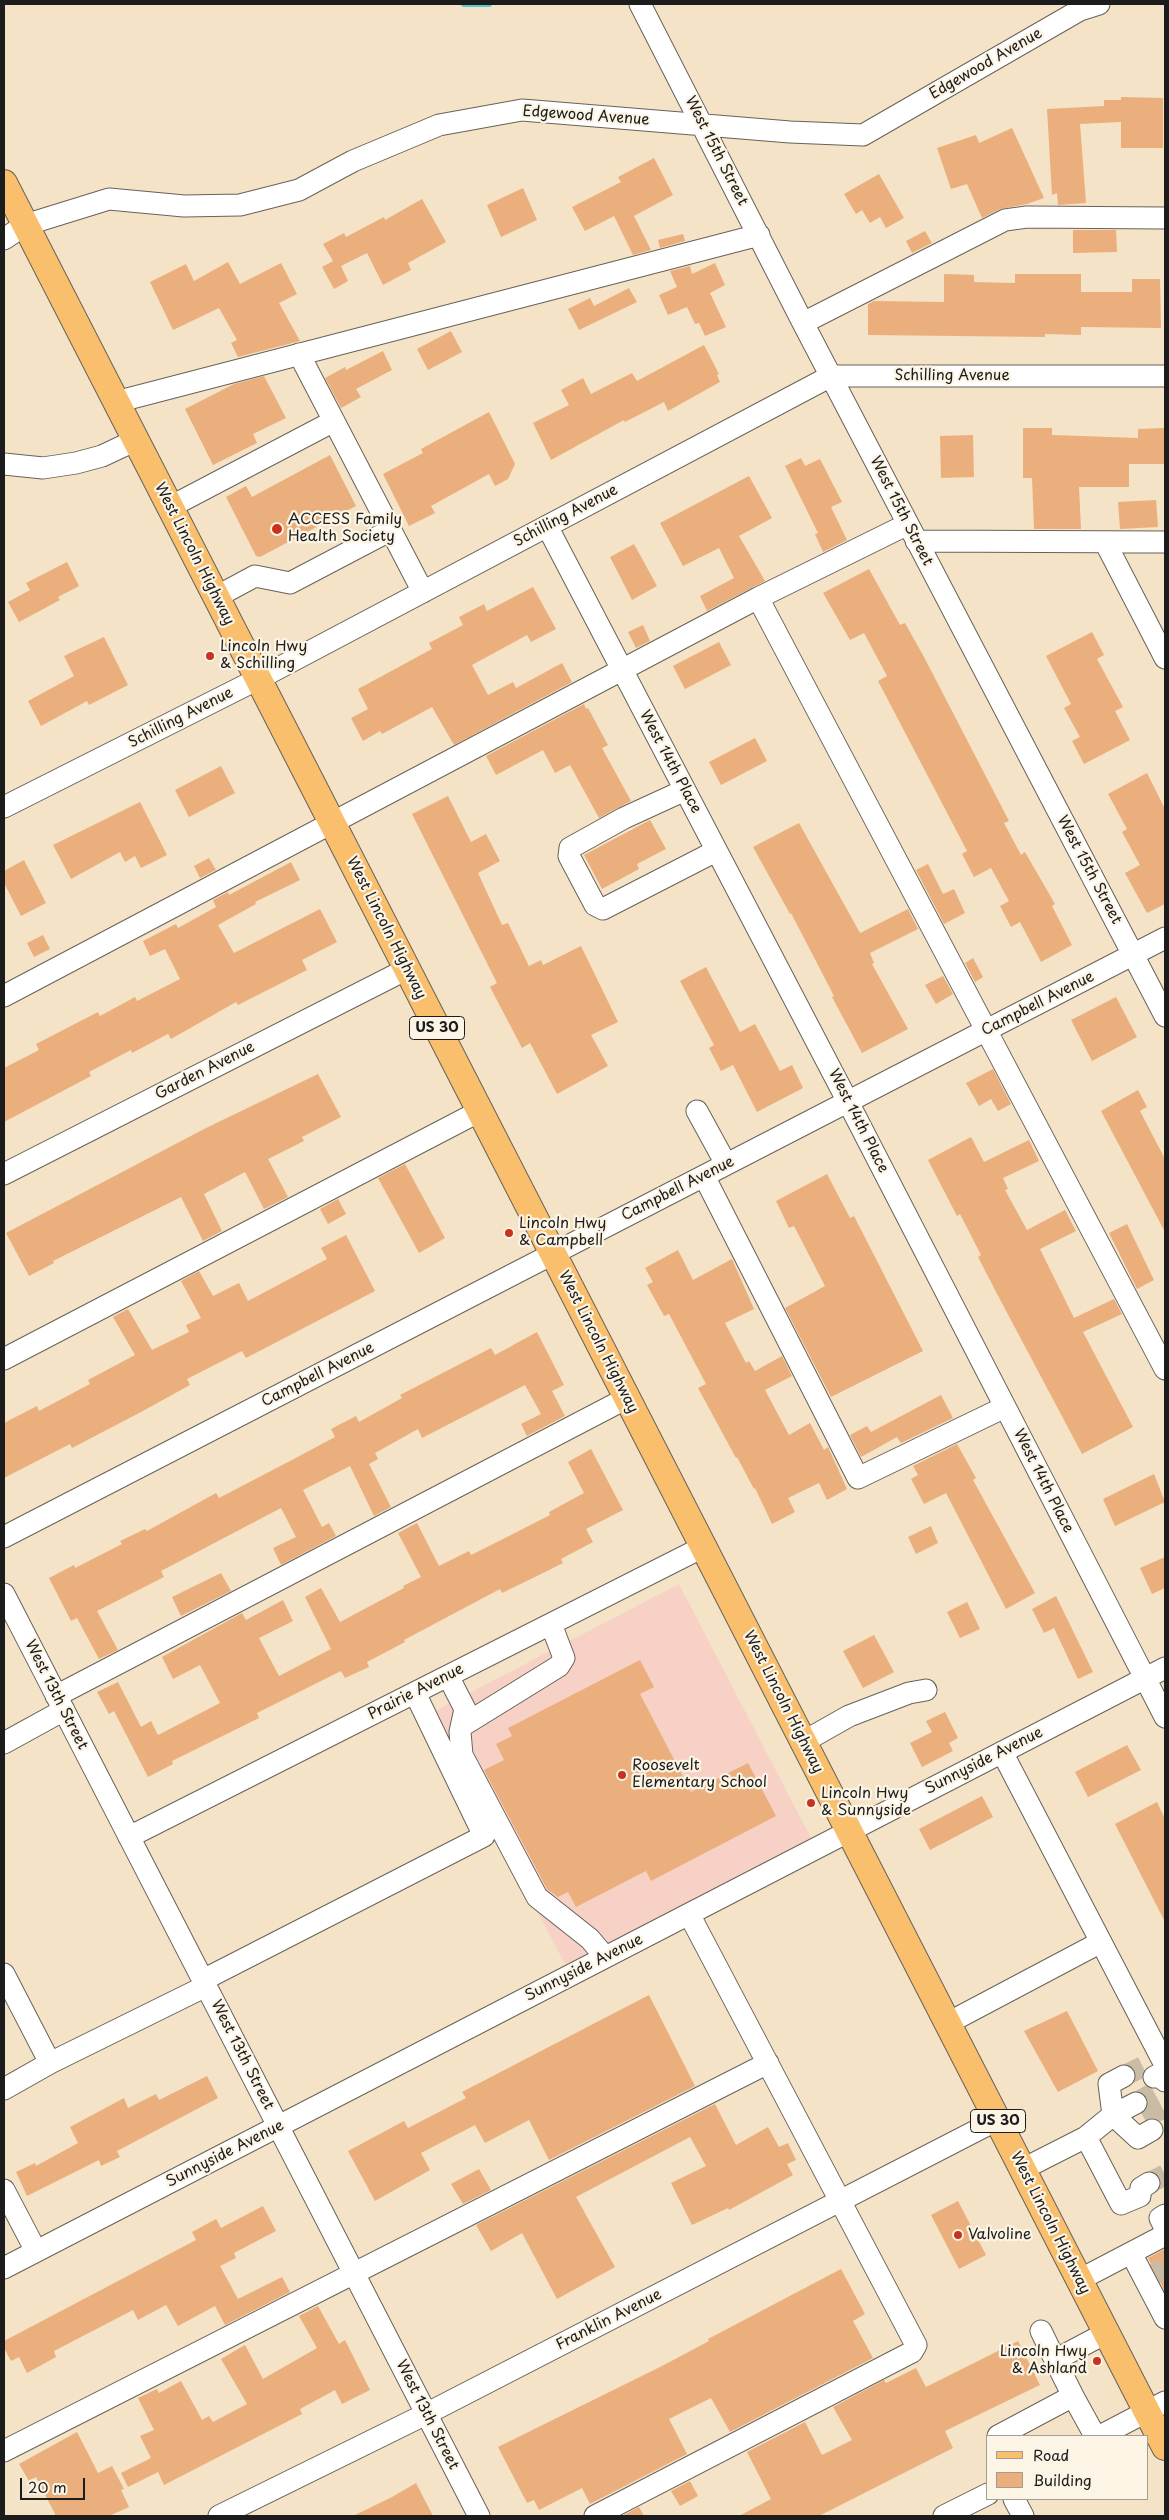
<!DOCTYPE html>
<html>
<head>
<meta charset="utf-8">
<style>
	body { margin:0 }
	#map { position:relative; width:1169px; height:2520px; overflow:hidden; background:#f4e3c6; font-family:"Playpen Sans",sans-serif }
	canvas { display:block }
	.frame { position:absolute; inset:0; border:5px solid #1c1c1c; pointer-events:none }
	.legend { position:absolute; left:986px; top:2435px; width:162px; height:65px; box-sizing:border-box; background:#fcf5e5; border:1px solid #a29e95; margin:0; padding:6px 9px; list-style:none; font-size:15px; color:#1c1c1c }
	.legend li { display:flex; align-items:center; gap:10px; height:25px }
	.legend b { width:25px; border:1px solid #a29e95 }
	.scale { position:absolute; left:20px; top:2478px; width:65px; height:22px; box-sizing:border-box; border:2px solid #1c1c1c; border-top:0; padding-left:6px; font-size:15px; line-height:18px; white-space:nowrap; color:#1c1c1c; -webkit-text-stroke:4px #fcf5e5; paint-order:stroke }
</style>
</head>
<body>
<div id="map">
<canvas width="1169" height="2520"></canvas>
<div class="frame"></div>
<ul class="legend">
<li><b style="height:6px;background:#f9bf6c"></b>Road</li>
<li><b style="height:14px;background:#ebaf7d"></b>Building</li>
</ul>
<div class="scale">20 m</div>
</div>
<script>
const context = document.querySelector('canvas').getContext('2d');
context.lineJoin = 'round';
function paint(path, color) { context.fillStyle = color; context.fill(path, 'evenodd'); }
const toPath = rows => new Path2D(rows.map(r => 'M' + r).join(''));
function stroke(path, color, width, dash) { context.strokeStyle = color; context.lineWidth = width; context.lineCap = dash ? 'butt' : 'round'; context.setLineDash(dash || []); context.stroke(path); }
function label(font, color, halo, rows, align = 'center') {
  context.font = font + ' "Playpen Sans",sans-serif'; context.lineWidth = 4.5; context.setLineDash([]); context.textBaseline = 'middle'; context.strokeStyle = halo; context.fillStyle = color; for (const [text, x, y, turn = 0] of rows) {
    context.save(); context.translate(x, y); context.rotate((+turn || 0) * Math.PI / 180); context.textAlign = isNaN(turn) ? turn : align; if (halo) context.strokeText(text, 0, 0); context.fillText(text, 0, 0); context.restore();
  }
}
const built = toPath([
	[679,1584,811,1838,566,1966,433,1712]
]);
const stream = toPath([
	[464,4,489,4]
]);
const building = toPath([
	[1121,97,1163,98,1163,148,1121,148,1121,122,1080,124,1086,203,1058,205,1057,193,1052,195,1047,109,1104,106,1104,100,1121,100],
	[1012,128,1044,198,1027,204,1000,209,982,218,967,184,951,189,937,148,976,135,979,143],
	[654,158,673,195,634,216,651,250,633,255,614,216,585,231,572,207,621,182,618,177],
	[879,174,904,218,886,228,880,217,870,223,862,210,856,214,844,194],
	[523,188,537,220,501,237,487,205],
	[422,199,446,242,408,263,411,270,383,285,367,253,341,266,348,281,334,289,322,267,333,261,323,244,344,233,346,237,384,217,385,220],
	[1073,230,1116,230,1117,252,1073,253],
	[925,231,932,243,912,253,906,241],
	[683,234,685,241,660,248,658,240],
	[228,262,240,284,281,263,297,294,279,303,300,341,238,357,231,343,237,340,219,308,173,330,150,282,186,264,194,281],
	[715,263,725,285,710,293,726,327,705,336,699,323,695,324,687,307,668,315,659,295,677,287,670,271,690,266,692,274],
	[944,274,974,275,974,282,1015,283,1015,274,1081,274,1081,292,1132,292,1132,279,1160,279,1161,328,1081,327,1081,335,1045,334,1045,337,868,335,868,304,874,301,944,302],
	[629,288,637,302,579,330,568,309,590,298,594,306],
	[451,331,462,352,428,370,417,349],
	[704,345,719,374,717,375,720,382,668,411,664,402,625,422,624,420,551,460,533,423,569,405,561,390,583,378,591,394,632,373,637,381],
	[383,351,392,370,356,389,361,397,341,408,325,378,345,367,346,370],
	[264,376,286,418,253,434,257,443,213,465,185,409,234,384],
	[489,412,515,464,508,479,495,486,489,474,431,506,435,513,409,526,383,474,423,453,421,449],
	[1023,428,1052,428,1052,435,1138,438,1138,429,1165,428,1165,464,1129,464,1129,487,1079,487,1081,529,1034,529,1032,478,1023,478],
	[973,435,974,477,941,478,940,436],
	[330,455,356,506,260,557,256,556,226,497,246,486,252,497],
	[801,458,805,466,820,459,842,502,831,507,847,540,823,552,815,534,818,533,785,466],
	[749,476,772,518,739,536,765,581,707,611,700,596,734,578,719,548,683,566,660,523],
	[1156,500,1158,527,1120,529,1118,502],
	[634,544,657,586,632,600,610,557],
	[67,562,79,586,58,597,60,600,19,622,8,602,30,590,26,583],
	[869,569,900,625,905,623,924,657,1009,821,1004,823,1021,855,1025,852,1055,904,1052,906,1072,945,1041,962,1020,922,1011,927,1000,906,1009,901,991,868,974,877,962,854,967,851,878,681,887,676,864,633,850,640,823,593],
	[533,587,556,629,531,642,527,635,472,665,488,695,513,682,516,688,562,663,572,682,454,745,432,707,382,734,380,731,363,741,351,718,368,709,358,689,432,649,429,643,463,625,459,617,484,604,487,611],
	[643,625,650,641,636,648,628,632],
	[1092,632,1104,655,1097,659,1123,707,1115,711,1130,740,1084,764,1072,741,1080,737,1064,708,1071,704,1046,656],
	[104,637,128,685,89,705,87,701,41,726,28,701,74,676,64,656],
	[719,642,731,665,685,689,673,666],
	[584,704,586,709,588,708,608,745,602,748,631,801,599,818,570,765,555,773,543,750,496,775,486,756],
	[755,738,767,761,721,785,709,762],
	[221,766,235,793,189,817,175,790],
	[1147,773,1165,809,1165,904,1147,913,1125,873,1140,865,1122,832,1127,829,1108,794],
	[448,796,471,842,486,834,500,861,478,873,502,925,508,923,529,966,541,960,543,965,581,946,618,1022,591,1035,608,1066,557,1094,530,1043,522,1048,490,987,497,983,412,814],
	[140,802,167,855,141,868,135,856,125,862,120,852,71,879,53,845],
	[650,820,666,849,637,864,639,869,602,889,584,855],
	[799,823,860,933,908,909,918,929,870,953,874,963,872,964,908,1029,862,1053,832,997,834,996,791,913,790,914,753,847],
	[209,858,216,870,200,878,194,866],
	[24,860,46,903,21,916,4,883,4,871],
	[291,862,300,880,255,902,256,904,218,925,234,953,320,909,337,942,302,960,307,970,238,1005,236,1002,171,1039,168,1034,132,1053,131,1050,89,1072,91,1076,4,1122,4,1068,39,1050,36,1044,98,1012,100,1016,135,997,137,1001,180,979,165,949,150,956,143,941,176,924,178,928,216,907,213,900,228,892,229,895],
	[928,864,943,894,954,889,965,913,944,924,916,870],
	[43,935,50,949,34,957,27,943],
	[973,958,983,977,975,982,965,963],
	[706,967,740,1032,755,1024,780,1071,792,1065,803,1088,757,1112,733,1065,721,1071,709,1048,714,1045,680,981],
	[943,976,953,994,936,1004,925,985],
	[1116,997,1137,1037,1092,1061,1071,1020],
	[993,1069,1011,1104,998,1111,991,1099,979,1106,966,1083],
	[318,1074,341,1117,302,1137,304,1141,268,1159,288,1197,264,1209,245,1172,204,1194,222,1231,203,1241,181,1197,53,1261,54,1263,29,1276,6,1233,206,1128],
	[1138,1090,1147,1107,1140,1111,1165,1159,1165,1232,1101,1111],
	[971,1137,984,1162,1029,1140,1039,1161,1003,1178,1008,1189,1005,1190,1027,1230,1065,1210,1076,1231,1040,1249,1074,1318,1114,1299,1122,1314,1083,1332,1133,1427,1082,1454,995,1290,978,1257,981,1255,960,1214,957,1216,928,1160],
	[405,1164,445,1238,419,1253,378,1178],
	[827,1174,850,1218,854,1216,923,1351,831,1397,785,1308,825,1286,794,1226,789,1228,776,1201],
	[338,1199,346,1214,328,1224,320,1209],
	[1127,1224,1154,1280,1137,1289,1109,1233],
	[346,1235,375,1291,246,1358,242,1351,187,1379,190,1385,141,1412,72,1448,70,1444,4,1478,4,1423,37,1406,39,1411,90,1384,88,1380,135,1355,113,1317,128,1309,152,1350,189,1332,186,1325,201,1318,181,1281,199,1271,213,1296,239,1283,248,1301,327,1259,321,1248],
	[678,1250,693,1280,732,1259,754,1309,725,1323,746,1363,749,1361,755,1371,782,1356,792,1376,765,1390,789,1435,810,1423,824,1450,828,1447,847,1489,827,1500,819,1483,788,1498,795,1512,772,1524,755,1488,754,1489,737,1457,736,1458,698,1388,706,1384,669,1314,664,1316,647,1285,653,1282,645,1268],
	[537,1332,564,1385,552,1391,565,1416,527,1436,521,1424,541,1414,525,1385,422,1438,418,1429,375,1453,378,1459,369,1464,391,1507,374,1516,350,1466,303,1490,322,1527,329,1523,336,1536,281,1565,273,1548,296,1537,281,1508,161,1571,164,1577,97,1611,118,1650,99,1659,77,1618,71,1621,49,1578,74,1565,75,1568,122,1544,120,1541,145,1529,147,1531,216,1493,219,1498,288,1462,335,1437,331,1429,356,1416,359,1422,402,1398,400,1395,491,1348,495,1355],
	[941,1395,953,1418,901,1443,897,1437,861,1457,850,1435,867,1426,871,1432],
	[957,1444,976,1478,973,1480,1035,1593,1006,1609,946,1493,924,1504,911,1479,918,1475,913,1466],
	[591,1449,623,1510,586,1529,593,1542,561,1559,563,1563,537,1576,502,1593,500,1589,404,1640,405,1642,367,1662,369,1667,345,1678,341,1671,257,1713,259,1718,172,1761,173,1764,148,1777,114,1711,109,1714,97,1692,118,1682,141,1727,151,1721,158,1735,220,1703,200,1665,173,1679,162,1657,242,1613,246,1620,283,1600,293,1621,259,1638,279,1676,331,1649,305,1597,321,1588,340,1622,404,1588,403,1586,421,1577,398,1533,417,1523,439,1566,469,1551,471,1555,505,1538,550,1515,549,1512,584,1493,568,1462],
	[1154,1474,1165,1502,1115,1526,1103,1499],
	[931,1526,938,1543,916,1554,908,1537],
	[1165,1557,1165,1588,1152,1594,1140,1568],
	[221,1573,231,1591,181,1616,172,1597],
	[1056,1596,1093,1672,1078,1679,1054,1628,1044,1633,1032,1609],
	[967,1602,980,1629,960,1638,947,1612],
	[874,1635,894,1672,863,1688,843,1651],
	[640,1660,654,1687,640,1694,691,1792,748,1763,776,1816,651,1881,646,1871,576,1907,568,1892,558,1897,547,1889,484,1770,504,1760,496,1744,512,1736,508,1728],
	[945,1712,958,1738,949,1743,953,1751,922,1767,910,1743,932,1732,926,1721],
	[1127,1745,1141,1770,1088,1797,1075,1772],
	[982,1796,993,1817,930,1850,919,1829],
	[1157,1802,1165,1819,1165,1922,1115,1824],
	[649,1995,695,2086,549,2160,529,2120,485,2143,475,2125,421,2153,430,2170,375,2201,348,2151,404,2121,408,2128,466,2098,462,2092],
	[1067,2011,1098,2071,1058,2092,1024,2031],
	[207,2076,218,2098,117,2151,120,2157,101,2166,99,2160,27,2196,16,2172,35,2163,36,2166,78,2143,70,2127,124,2098,128,2108,156,2094,159,2100],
	[715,2104,736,2145,768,2127,779,2147,788,2143,796,2160,787,2164,793,2175,729,2210,728,2208,692,2225,671,2183,706,2166,690,2137,576,2197,615,2267,557,2299,522,2233,491,2251,476,2225],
	[479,2169,491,2190,463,2204,451,2184],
	[958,2201,986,2255,959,2269,931,2215],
	[263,2206,276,2231,234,2253,236,2258,220,2266,238,2299,282,2277,290,2292,225,2325,215,2306,178,2326,166,2305,138,2320,133,2310,54,2351,56,2357,27,2373,19,2357,11,2361,4,2348,4,2341,196,2240,192,2232,216,2219,221,2228],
	[1165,2249,1165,2292,1148,2258],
	[841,2269,865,2314,853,2321,873,2358,730,2432,711,2398,669,2419,687,2454,590,2504,582,2488,539,2510,534,2500,527,2503,498,2447,664,2365,709,2341,708,2339],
	[318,2306,339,2344,345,2340,370,2390,342,2404,335,2390,300,2409,302,2414,164,2485,158,2472,128,2487,121,2473,151,2458,140,2436,154,2430,138,2398,157,2389,159,2393,181,2381,202,2420,209,2416,213,2422,247,2404,221,2359,245,2345,263,2379,317,2348,299,2316],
	[1018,2341,1040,2385,945,2431,953,2448,819,2516,739,2516,771,2499,747,2452,805,2422,822,2455,852,2440,833,2407,884,2380,886,2383,916,2368,926,2387],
	[77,2432,98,2473,112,2466,124,2489,121,2490,129,2507,109,2516,56,2516,36,2477,29,2481,19,2464],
	[690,2481,698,2496,680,2506,671,2491],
	[416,2483,433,2516,353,2516,392,2497],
	[639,2507,644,2516,622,2516]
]);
const minorTunnel = toPath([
	[1124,2076,1148,2064],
	[1136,2103,1161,2089],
	[1144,2118,1165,2107],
	[1149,2183,1165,2175],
	[1151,2276,1165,2269]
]);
const minor = toPath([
	[640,4,803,323,1165,1016],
	[4,239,25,225,109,199,184,206,240,205,299,190,353,161,439,125,522,110,790,132,863,135,1080,10,1099,4],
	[803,323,1005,220,1027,217,1165,218],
	[299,354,423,592],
	[116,402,759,235],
	[4,464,43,468,76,463,102,456,136,440],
	[170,507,334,421],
	[547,526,848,1102,1165,1717],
	[916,541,1165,542],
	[1105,542,1165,658],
	[216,597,255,576,290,583,391,530],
	[758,598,1165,1369],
	[685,790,624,818,570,848,569,856,595,905,603,909,716,851],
	[4,807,258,679,831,376,1165,376],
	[4,996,758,598,908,524],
	[697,1111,726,1164],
	[4,1174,407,969],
	[704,1176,858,1478,1005,1407],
	[4,1359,480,1111],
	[4,1537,1165,938],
	[4,1594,479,2516],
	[448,1676,465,1709,460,1732,462,1755,537,1897,590,1939,605,1957],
	[56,1696,627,1398],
	[462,1726,559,1666,564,1658,551,1624],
	[803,1742,849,1716,909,1693,926,1690],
	[4,1743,64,1710],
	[1002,1752,1165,2065],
	[129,1837,703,1547],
	[4,1974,50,2063],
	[203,1980,484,1836,415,1693],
	[948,2023,1101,1942],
	[1124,2076,1109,2084,1113,2115,1138,2138,1152,2130],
	[1154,2077,1158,2075,1165,2081],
	[4,2089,50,2063,206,1986],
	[1086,2137,1121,2204,1140,2196,1141,2188,1149,2183],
	[1023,2169,1086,2137,1113,2115,1136,2103],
	[4,2190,36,2251],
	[1165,2215,1160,2218,1165,2228],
	[1131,2253,1165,2318],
	[4,2268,1165,1668],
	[1079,2280,1165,2235],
	[1041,2331,1055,2360],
	[1073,2396,1095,2436],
	[998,2436,1073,2396,1055,2360,1106,2333],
	[1100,2436,1165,2402],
	[4,2451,768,2063],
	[1014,2499,1023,2516],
	[219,2516,426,2414,997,2120],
	[595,2516,912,2352,916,2345,689,1914],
	[944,2516,988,2494]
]);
const major = toPath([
	[4,183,1165,2447]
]);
const markers = [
	[277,529,6,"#c8321e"],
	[210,656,5,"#c8321e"],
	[509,1233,5,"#c8321e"],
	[622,1775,5,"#c8321e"],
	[811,1803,5,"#c8321e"],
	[958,2235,5,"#c8321e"],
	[1097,2361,5,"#c8321e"]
];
const shields = [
	[437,1028,55],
	[998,2121,55]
];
const shieldNames = [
	["US 30",437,1028],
	["US 30",998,2121]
];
const streetNames = [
	["Edgewood Avenue",986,64,-30],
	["Edgewood Avenue",586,116,4],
	["West 15th Street",716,151,63],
	["Schilling Avenue",952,376],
	["West 15th Street",901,511,63],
	["Schilling Avenue",566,516,-28],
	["West Lincoln Highway",194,554,63],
	["Schilling Avenue",181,718,-27],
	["West 14th Place",670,762,62],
	["West 15th Street",1089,870,62],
	["West Lincoln Highway",386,928,63],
	["Campbell Avenue",1038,1004,-27],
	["Garden Avenue",205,1071,-27],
	["West 14th Place",858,1121,63],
	["Campbell Avenue",678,1189,-27],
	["West Lincoln Highway",598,1342,63],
	["Campbell Avenue",318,1375,-27],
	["West 14th Place",1043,1481,63],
	["Prairie Avenue",416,1692,-27],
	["West 13th Street",56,1695,63],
	["West Lincoln Highway",783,1702,63],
	["Sunnyside Avenue",984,1761,-27],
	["Sunnyside Avenue",584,1968,-27],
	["West 13th Street",242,2055,63],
	["Sunnyside Avenue",225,2154,-27],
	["West Lincoln Highway",1050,2223,63],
	["Franklin Avenue",609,2320,-27],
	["West 13th Street",427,2415,63]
];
const poiNames = [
	["ACCESS Family",288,520],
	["Health Society",288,537],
	["Lincoln Hwy",220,647],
	["& Schilling",220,664],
	["Lincoln Hwy",519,1224],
	["& Campbell",519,1241],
	["Roosevelt",632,1766],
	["Elementary School",632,1783],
	["Lincoln Hwy",821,1794],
	["& Sunnyside",821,1811],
	["Valvoline",968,2235],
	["Lincoln Hwy",1087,2352,"right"],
	["& Ashland",1087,2369,"right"]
];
paint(built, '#f7d1c6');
stroke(stream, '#5ac7d2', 6);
paint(building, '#ebaf7d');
stroke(minorTunnel, '#c9bba4', 21, [21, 11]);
stroke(minor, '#686258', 23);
stroke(major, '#686258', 28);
stroke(minor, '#fff', 21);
stroke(major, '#f9bf6c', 26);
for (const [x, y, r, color] of markers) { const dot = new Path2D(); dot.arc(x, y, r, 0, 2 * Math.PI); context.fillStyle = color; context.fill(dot); stroke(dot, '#fcf5e5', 2); }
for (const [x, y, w] of shields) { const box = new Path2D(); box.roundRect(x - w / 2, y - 11.5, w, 23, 4); context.fillStyle = '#fcf5e5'; context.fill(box); stroke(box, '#1c1c1c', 1); }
label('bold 14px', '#1c1c1c', null, shieldNames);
label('15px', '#1c1c1c', '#fcf5e5', streetNames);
label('15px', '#1c1c1c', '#fcf5e5', poiNames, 'left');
</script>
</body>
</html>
